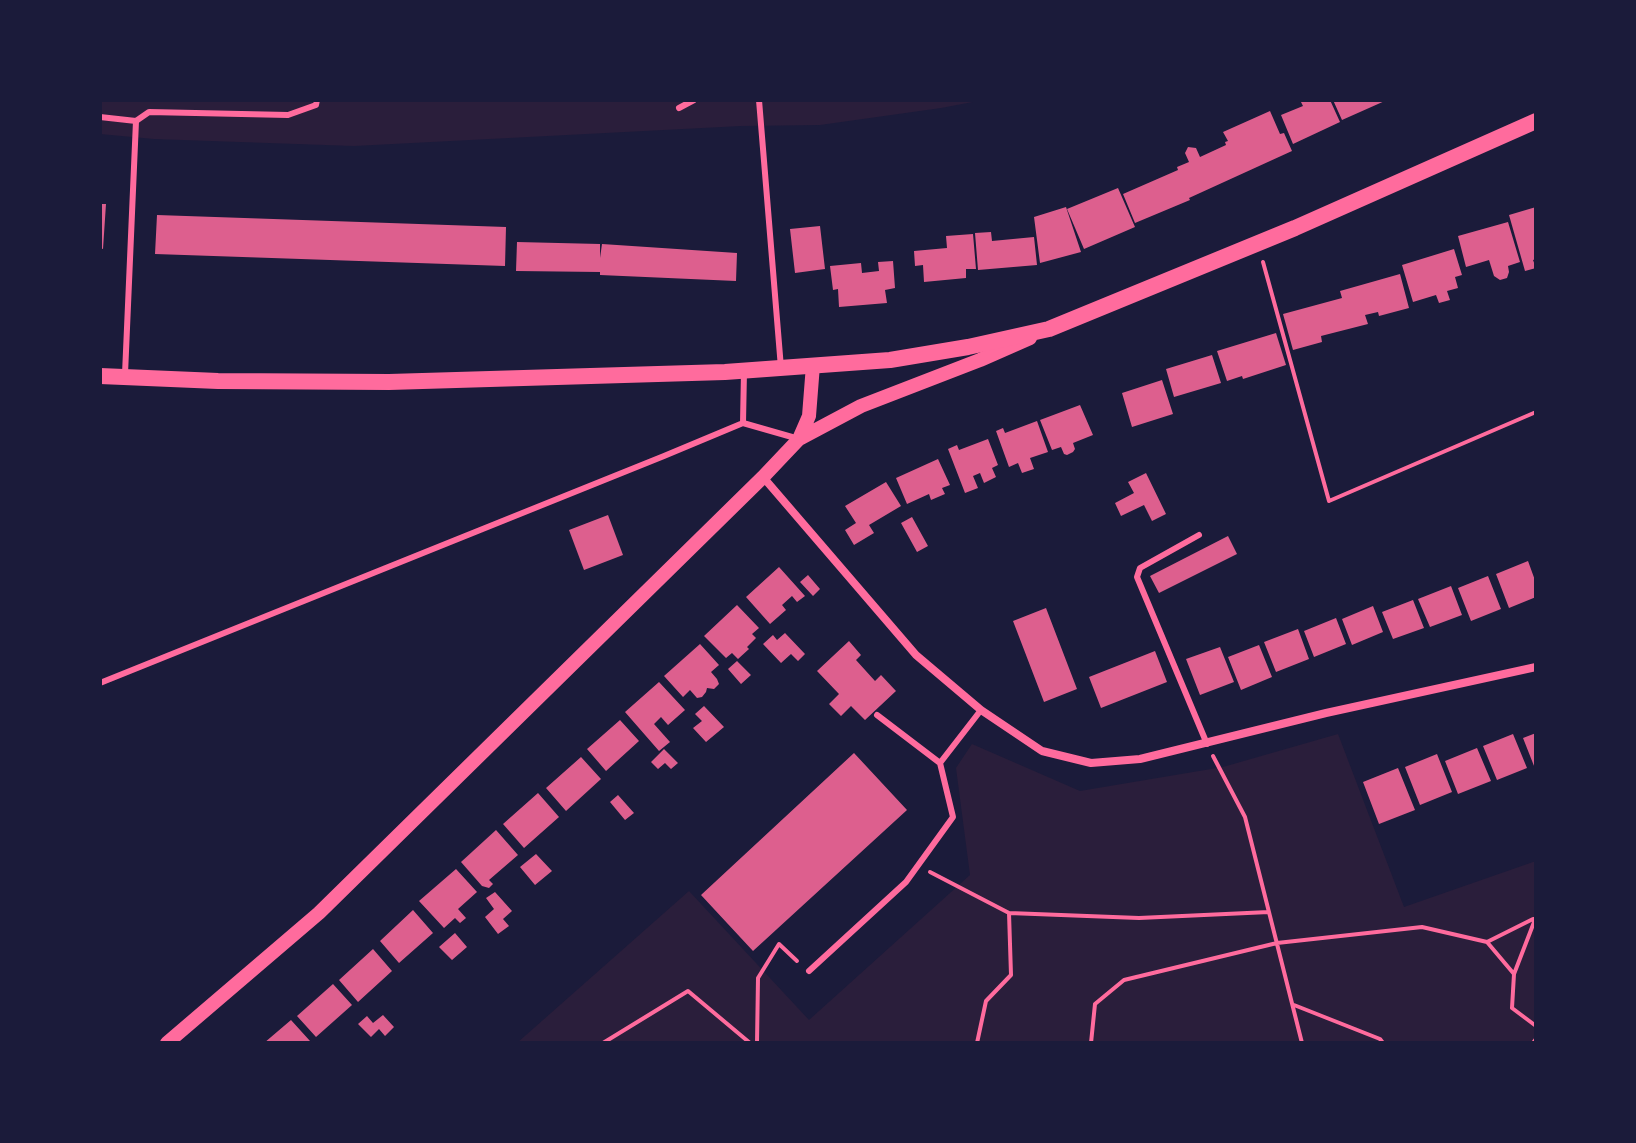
<!DOCTYPE html>
<html>
<head>
<meta charset="utf-8">
<style>
	body { margin:0 }
	#map { position:relative; width:1636px; height:1143px; overflow:hidden; background:#1b1b3a; font-family:"Titillium Web",sans-serif }
	canvas { display:block }
	.frame { position:absolute; inset:0; border:102px solid #1b1b3a; pointer-events:none }
</style>
</head>
<body>
<div id="map">
<canvas width="1636" height="1143"></canvas>
<div class="frame"></div>
</div>
<script>
const context = document.querySelector('canvas').getContext('2d');
context.lineJoin = 'round';
function paint(path, color) { context.fillStyle = color; context.fill(path, 'evenodd'); }
const toPath = rows => new Path2D(rows.map(r => 'M' + r).join(''));
function stroke(path, color, width, dash) { context.strokeStyle = color; context.lineWidth = width; context.lineCap = dash ? 'butt' : 'round'; context.setLineDash(dash || []); context.stroke(path); }
const green = toPath([
	[100,100,983,100,941,108,820,125,741,126,354,146,154,139,100,134],
	[1338,734,1404,907,1536,861,1536,1043,517,1043,689,891,809,1020,970,875,956,768,972,744,1080,791,1223,767]
]);
const building = toPath([
	[1300,100,1330,100,1340,122,1293,144,1281,115,1303,106],
	[1333,100,1387,100,1342,120],
	[1270,111,1280,134,1284,133,1292,151,1189,198,1190,200,1135,223,1123,194,1178,170,1177,167,1189,162,1185,153,1188,147,1196,148,1200,157,1226,145,1225,142,1228,141,1223,132],
	[1118,188,1135,227,1084,249,1067,209],
	[100,204,106,204,103,249,100,248],
	[1066,207,1081,252,1040,263,1034,217],
	[1536,207,1536,259,1533,260,1536,268,1525,271,1509,215],
	[157,215,506,227,505,266,155,254],
	[1508,222,1520,262,1508,266,1509,272,1507,278,1500,280,1494,276,1489,260,1466,267,1458,236],
	[820,226,825,269,795,273,790,229],
	[991,232,992,241,1034,237,1037,265,978,270,975,233],
	[973,234,976,269,966,269,966,278,924,282,923,265,915,266,914,251,947,248,946,236],
	[517,242,600,244,600,258,602,244,737,253,736,281,600,275,600,272,516,271],
	[1454,249,1462,275,1455,277,1458,288,1447,291,1450,300,1439,303,1436,295,1413,302,1402,265],
	[893,261,895,288,885,290,887,303,839,307,838,289,833,290,830,266,861,263,862,273,879,271,878,262],
	[1400,274,1409,308,1379,316,1378,312,1365,315,1368,324,1321,336,1322,342,1293,350,1283,314,1342,298,1340,291],
	[1276,333,1286,365,1243,379,1242,376,1227,381,1217,351],
	[1212,355,1221,383,1174,397,1166,369],
	[1162,380,1173,414,1132,427,1122,393],
	[1080,405,1093,435,1073,443,1075,449,1073,452,1067,455,1064,454,1061,447,1052,450,1040,420],
	[1037,421,1048,452,1030,458,1034,469,1022,473,1018,463,1009,467,996,431,1003,428,1005,433],
	[988,439,998,465,992,468,996,477,984,483,980,473,973,476,978,488,965,493,948,449,957,445,959,450],
	[938,459,950,485,942,488,945,494,931,500,929,494,907,504,896,478],
	[1146,473,1166,514,1152,521,1144,505,1121,516,1115,503,1134,493,1128,482],
	[886,482,901,506,869,525,874,533,854,545,845,530,856,523,845,506],
	[608,515,623,555,584,570,569,530],
	[912,517,928,546,917,552,901,523],
	[1228,536,1237,554,1159,593,1150,576],
	[1528,561,1536,583,1536,597,1509,608,1496,574],
	[779,567,805,596,797,602,792,596,782,605,786,610,770,624,746,597],
	[808,575,820,589,813,596,800,582],
	[1488,576,1501,609,1471,621,1458,588],
	[1451,586,1462,615,1430,627,1418,599],
	[1413,600,1424,628,1393,639,1382,612],
	[737,605,759,628,752,634,756,638,747,647,749,649,738,659,732,653,726,658,704,636],
	[1373,606,1383,632,1352,645,1342,619],
	[1046,608,1077,689,1044,702,1013,621],
	[1336,618,1346,644,1314,657,1304,631],
	[1298,629,1309,659,1276,672,1264,642],
	[785,633,805,654,798,661,791,654,781,663,763,644,773,635,777,640],
	[849,641,861,655,856,660,875,681,881,675,896,691,865,720,851,706,841,716,829,704,839,694,817,671],
	[700,644,719,665,711,672,717,679,719,684,714,689,707,688,706,692,702,697,697,698,690,690,683,697,664,676],
	[1259,645,1272,677,1241,690,1228,657],
	[1220,647,1234,682,1200,695,1186,659],
	[1155,651,1167,682,1101,708,1089,677],
	[737,661,751,675,741,684,728,669],
	[659,682,685,710,668,725,661,717,654,724,670,742,659,751,625,712],
	[704,706,724,727,706,742,693,728,702,721,695,714],
	[620,720,639,741,606,771,587,749],
	[1536,733,1536,771,1523,738],
	[1513,734,1527,768,1497,780,1483,746],
	[1477,748,1491,781,1458,794,1445,761],
	[664,749,678,763,671,769,665,763,658,769,651,762],
	[854,753,907,810,753,951,701,895],
	[1437,754,1452,792,1420,805,1405,767],
	[581,757,601,779,566,811,546,788],
	[1398,768,1415,810,1379,824,1363,782],
	[538,793,559,817,524,848,503,824],
	[618,795,634,813,625,820,610,802],
	[496,830,518,855,489,880,493,884,489,888,482,886,461,862],
	[536,854,552,871,535,885,520,867],
	[456,869,477,892,458,909,466,918,460,923,455,918,444,928,419,901],
	[495,892,512,911,503,919,509,926,498,934,485,917,494,909,486,898],
	[413,910,433,933,399,963,380,941],
	[455,933,467,947,452,960,439,947],
	[373,949,392,971,358,1002,339,980],
	[333,984,352,1005,316,1037,297,1016],
	[383,1015,394,1027,385,1036,379,1029,371,1037,358,1024,367,1016,373,1023],
	[291,1020,310,1041,308,1043,264,1043]
]);
const path = toPath([
	[1263,262,1329,501,1536,412],
	[1213,756,1245,817,1302,1043],
	[930,872,1009,913,1011,975,986,1001,977,1043],
	[1009,913,1139,918,1269,912],
	[1536,917,1514,974,1512,1008,1536,1026],
	[1487,942,1533,919],
	[1294,1005,1380,1039,1383,1043],
	[603,1043,688,991,750,1043],
	[757,1043,758,978,779,944,797,961],
	[1091,1043,1095,1004,1124,980,1277,943,1422,927,1487,942,1514,974],
	[1533,1043,1536,1039]
]);
const service = toPath([
	[759,100,781,368],
	[679,108,694,100],
	[100,117,136,121],
	[125,374,136,121,149,112,288,115,316,105,317,100],
	[743,423,744,371],
	[1199,535,1140,568,1137,577,1207,744],
	[100,683,664,456,743,423,799,439],
	[940,763,981,710],
	[809,971,906,882,953,817,940,763,877,715]
]);
const minor = toPath([
	[763,477,916,655,981,710,1042,751,1091,763,1140,759,1326,713,1536,667]
]);
const tertiary = toPath([
	[799,439,861,406,980,360,1030,338],
	[167,1043,319,913,763,477,799,439,809,416,813,365]
]);
const secondary = toPath([
	[100,376,218,381,389,382,725,372,890,360,968,347,1049,329,1295,228,1536,121]
]);
paint(green, '#2a1e3b');
paint(building, '#dd5f8e');
stroke(path, '#ff6b9d', 4);
stroke(service, '#ff6b9d', 6);
stroke(minor, '#ff6b9d', 8);
stroke(tertiary, '#ff6b9d', 14);
stroke(secondary, '#ff6b9d', 16);
</script>
</body>
</html>
